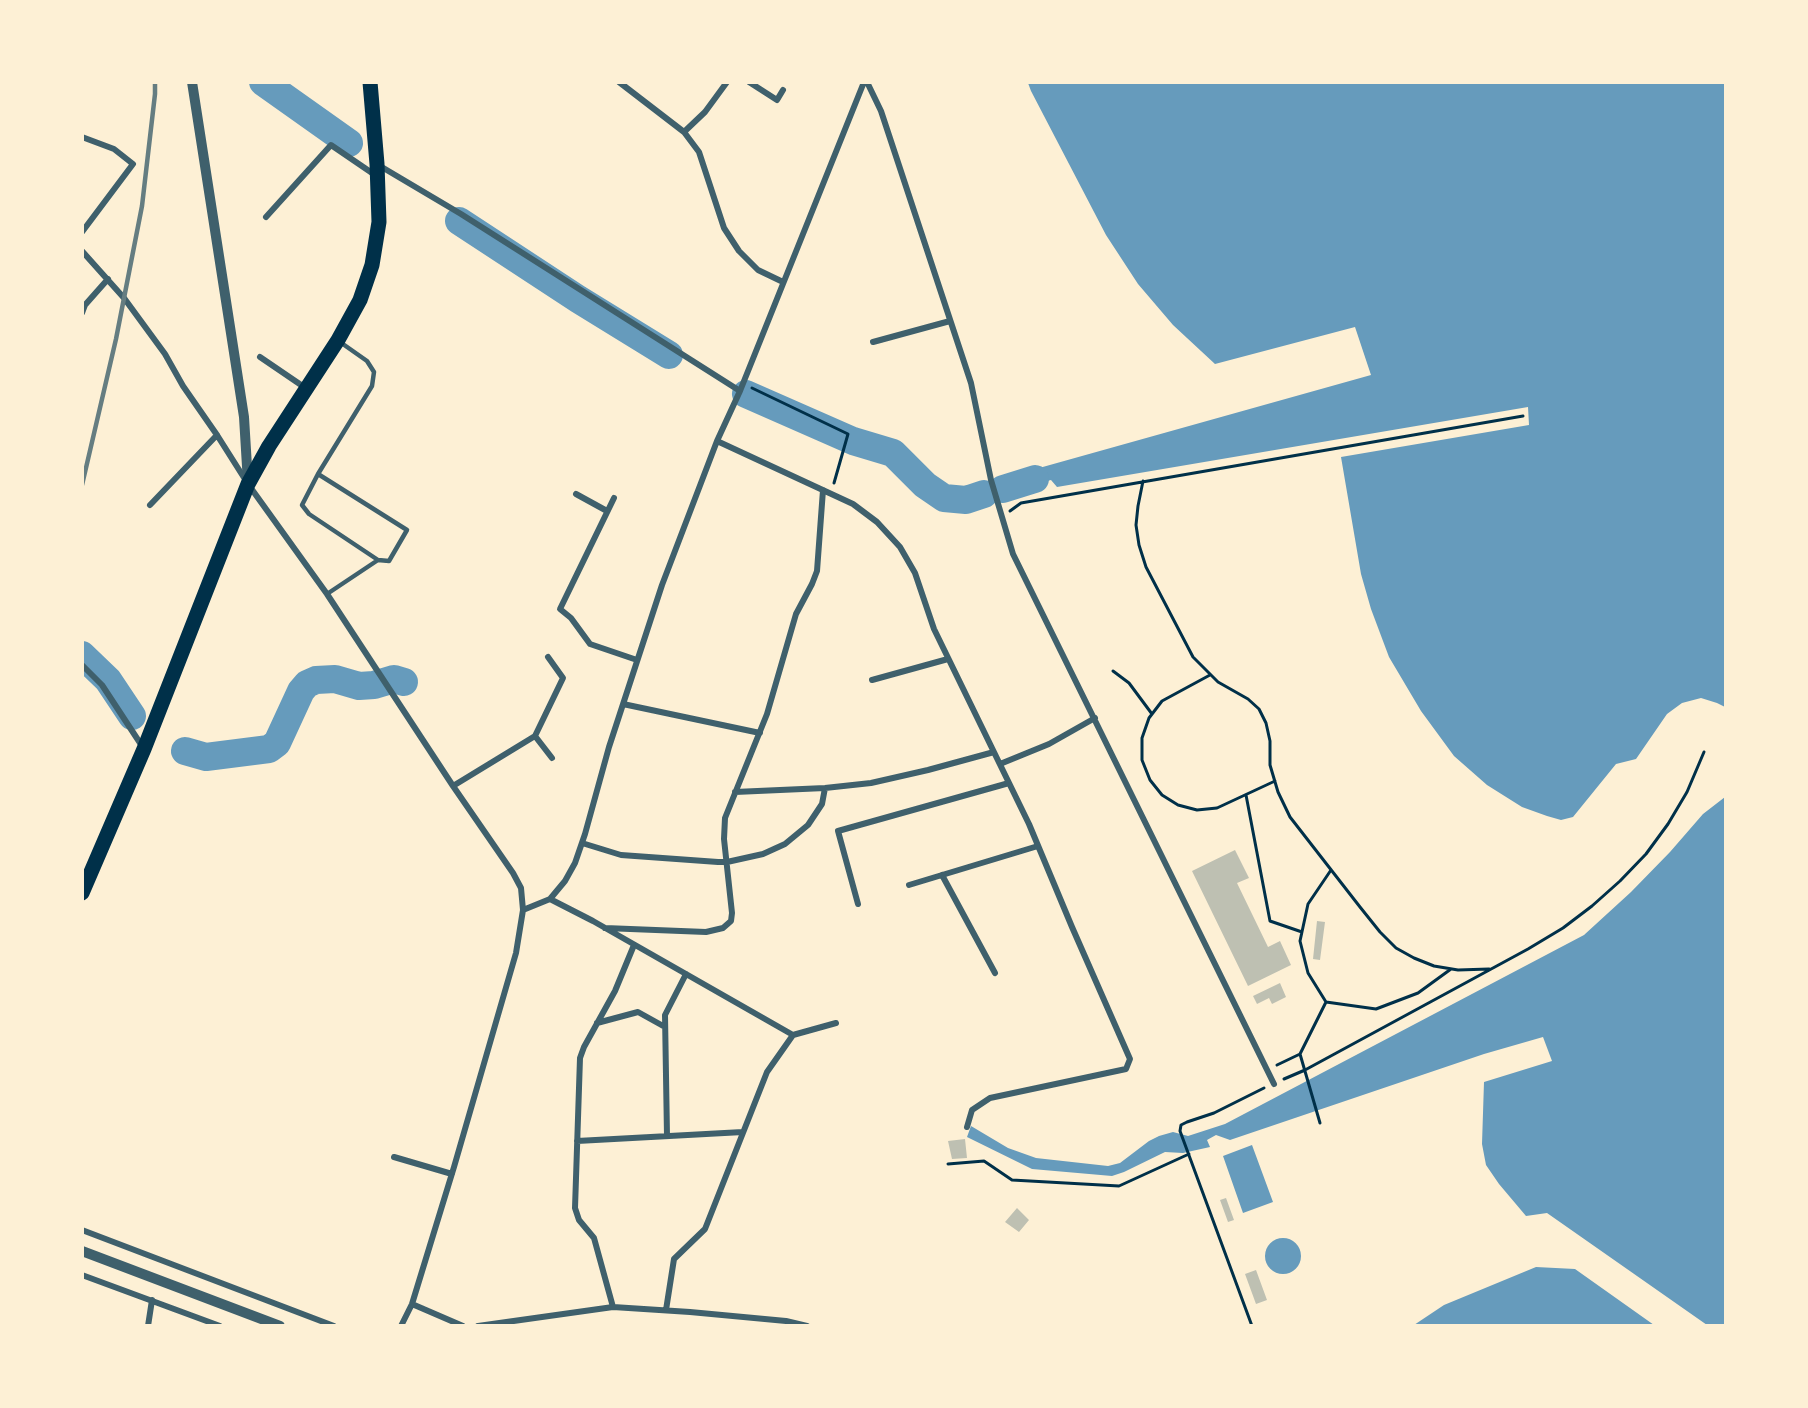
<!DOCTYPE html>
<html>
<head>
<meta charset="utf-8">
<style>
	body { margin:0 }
	#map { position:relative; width:1808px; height:1408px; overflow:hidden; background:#fdf0d5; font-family:"PT Sans Narrow",sans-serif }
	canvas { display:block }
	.frame { position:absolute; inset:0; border:84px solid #fdf0d5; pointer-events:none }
</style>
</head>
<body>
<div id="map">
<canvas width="1808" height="1408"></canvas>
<div class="frame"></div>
</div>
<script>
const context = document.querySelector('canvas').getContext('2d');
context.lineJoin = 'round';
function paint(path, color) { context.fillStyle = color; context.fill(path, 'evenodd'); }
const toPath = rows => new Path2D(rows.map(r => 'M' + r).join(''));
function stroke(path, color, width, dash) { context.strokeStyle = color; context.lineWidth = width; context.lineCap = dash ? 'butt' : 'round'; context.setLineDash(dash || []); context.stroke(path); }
const water = toPath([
	[1028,83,1725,83,1725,707,1717,703,1701,698,1682,703,1667,714,1636,759,1616,764,1573,817,1561,820,1547,816,1522,807,1487,785,1454,756,1421,711,1389,657,1371,609,1361,574,1341,457,1529,425,1528,407,1057,487,1051,480,1036,484,1032,470,1371,375,1355,327,1215,364,1173,325,1138,284,1106,235,1031,91],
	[1725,797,1725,1325,1707,1325,1547,1213,1526,1216,1499,1184,1486,1165,1482,1144,1484,1082,1552,1061,1543,1037,1484,1054,1230,1140,1216,1135,1207,1140,1210,1147,1183,1153,1165,1152,1124,1172,1112,1176,1032,1169,967,1137,971,1126,1008,1148,1036,1158,1108,1166,1120,1163,1149,1141,1159,1136,1173,1132,1188,1136,1225,1124,1584,935,1631,892,1670,852,1703,814],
	[1252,1145,1273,1202,1243,1213,1223,1156],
	'1265 1256a18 18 0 1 1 36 0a18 18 0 1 1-36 0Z',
	[1536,1267,1575,1269,1654,1325,1414,1325,1444,1305]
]);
const river = toPath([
	[263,82,349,143],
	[459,221,578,299,669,355],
	[746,394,853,441,893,453,925,485,944,498,966,500,984,494],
	[1003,489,1035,479],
	[82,655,108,680,132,716],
	[185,751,206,757,269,749,277,743,301,691,307,684,316,680,335,679,359,686,374,685,394,679,404,682]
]);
const building = toPath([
	[1235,850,1249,878,1237,883,1268,947,1280,941,1291,965,1248,986,1192,871],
	[1317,921,1325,922,1320,960,1313,959],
	[1280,983,1286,997,1272,1004,1269,998,1257,1004,1253,996],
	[965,1139,967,1158,952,1159,948,1141],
	[1226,1198,1234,1220,1228,1222,1220,1200],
	[1017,1208,1029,1220,1019,1232,1005,1222],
	[1256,1270,1267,1300,1256,1304,1245,1274]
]);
const path = toPath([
	[752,388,848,434,834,483],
	[1143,481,1138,506,1136,525,1139,545,1146,567,1193,657,1218,682,1248,699,1259,709,1266,723,1270,741,1270,765,1278,792,1290,817,1360,907,1380,932,1396,948,1414,958,1434,966,1458,970,1489,969],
	[1010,511,1021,503,1523,416],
	[1113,671,1129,683,1152,714],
	[1210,675,1162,701,1149,718,1142,738,1142,760,1150,780,1162,795,1178,805,1197,810,1217,808,1275,781],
	[1246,795,1270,921,1302,932],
	[1326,1002,1376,1009,1418,993,1451,969],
	[1277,1065,1300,1054],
	[1284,1079,1305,1070,1528,949,1563,928,1592,906,1620,881,1646,854,1668,824,1687,792,1704,752],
	[1320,1123,1300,1054,1326,1002,1308,973,1300,941,1308,904,1331,870],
	[948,1164,984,1161,1012,1180,1119,1186,1189,1154],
	[1252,1326,1180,1131,1181,1125,1187,1122,1214,1113,1264,1088]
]);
const service = toPath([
	[318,474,407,530,389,561,378,560,309,514,302,505,318,474,372,386,374,372,367,361,340,342],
	[327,594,378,560]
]);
const minor = toPath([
	[619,82,684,132,699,152,724,228,739,251,758,270,783,282],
	[749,82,777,100,783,90],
	[867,82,881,111,971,383,991,480,1013,554,1274,1084],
	[684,132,705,112,727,82],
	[82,137,114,149,133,164,82,232],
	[380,166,461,214,740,391],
	[266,217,331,145,375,175],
	[82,251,124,298,165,354,183,386,217,435,248,484,327,594,453,786,513,873,521,888,523,910,516,953,454,1167,412,1304,401,1326],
	[82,313,85,305,108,279],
	[873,342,950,321],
	[260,357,307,389],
	[717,441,853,504,877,522,900,547,915,573,934,629,1029,824,1072,927,1130,1059,1126,1069,990,1098,972,1110,967,1127],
	[576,494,607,511],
	[614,498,560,609,571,618,590,644,637,660],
	[150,505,217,435],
	[82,665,102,685,142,746],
	[872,680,948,659],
	[623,704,760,733],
	[535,736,552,758],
	[1000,764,1049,744,1095,718],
	[453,786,535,736,563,678,548,657],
	[735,792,825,788,871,783,928,770,994,752],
	[582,843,621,855,718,862,727,862,763,854,785,844,808,825,822,804,825,788],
	[942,875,995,973],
	[909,885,1038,846],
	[550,899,593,921,793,1035,836,1023],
	[858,904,838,831,1009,783],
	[523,910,550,899,565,881,575,863,585,834,609,747,662,585,717,441,740,391,864,82],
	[605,928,706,932,723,928,731,921,732,913,724,839,725,818,767,714,796,614,812,584,817,571,823,490],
	[597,1023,638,1012,665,1027],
	[667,1136,665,1015,686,974],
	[577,1141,743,1132],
	[394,1157,452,1174],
	[82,1230,334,1326],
	[82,1275,220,1326],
	[412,1304,463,1326],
	[613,1307,594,1238,579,1220,575,1208,580,1058,584,1047,615,991,634,945],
	[666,1310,674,1259,705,1229,767,1072,793,1035],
	[148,1326,152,1300],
	[478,1326,613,1307,690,1312,786,1321,807,1326]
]);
const tertiary = toPath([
	[192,82,244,417,248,483],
	[82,1251,280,1326]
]);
const trunk = toPath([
	[82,893,144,749,248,484,269,446,338,340,360,300,372,265,379,222,377,164,370,82]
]);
const rail = toPath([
	[82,485,116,339,142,206,155,94,155,82]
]);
paint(water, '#669bbc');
stroke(river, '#669bbc', 28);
paint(building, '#bec0b2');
stroke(path, '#003049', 3);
stroke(service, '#3f606c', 4.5);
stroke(minor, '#3f606c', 6);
stroke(tertiary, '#3f606c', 10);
stroke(trunk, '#003049', 15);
stroke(rail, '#657d81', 4.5);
</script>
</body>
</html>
